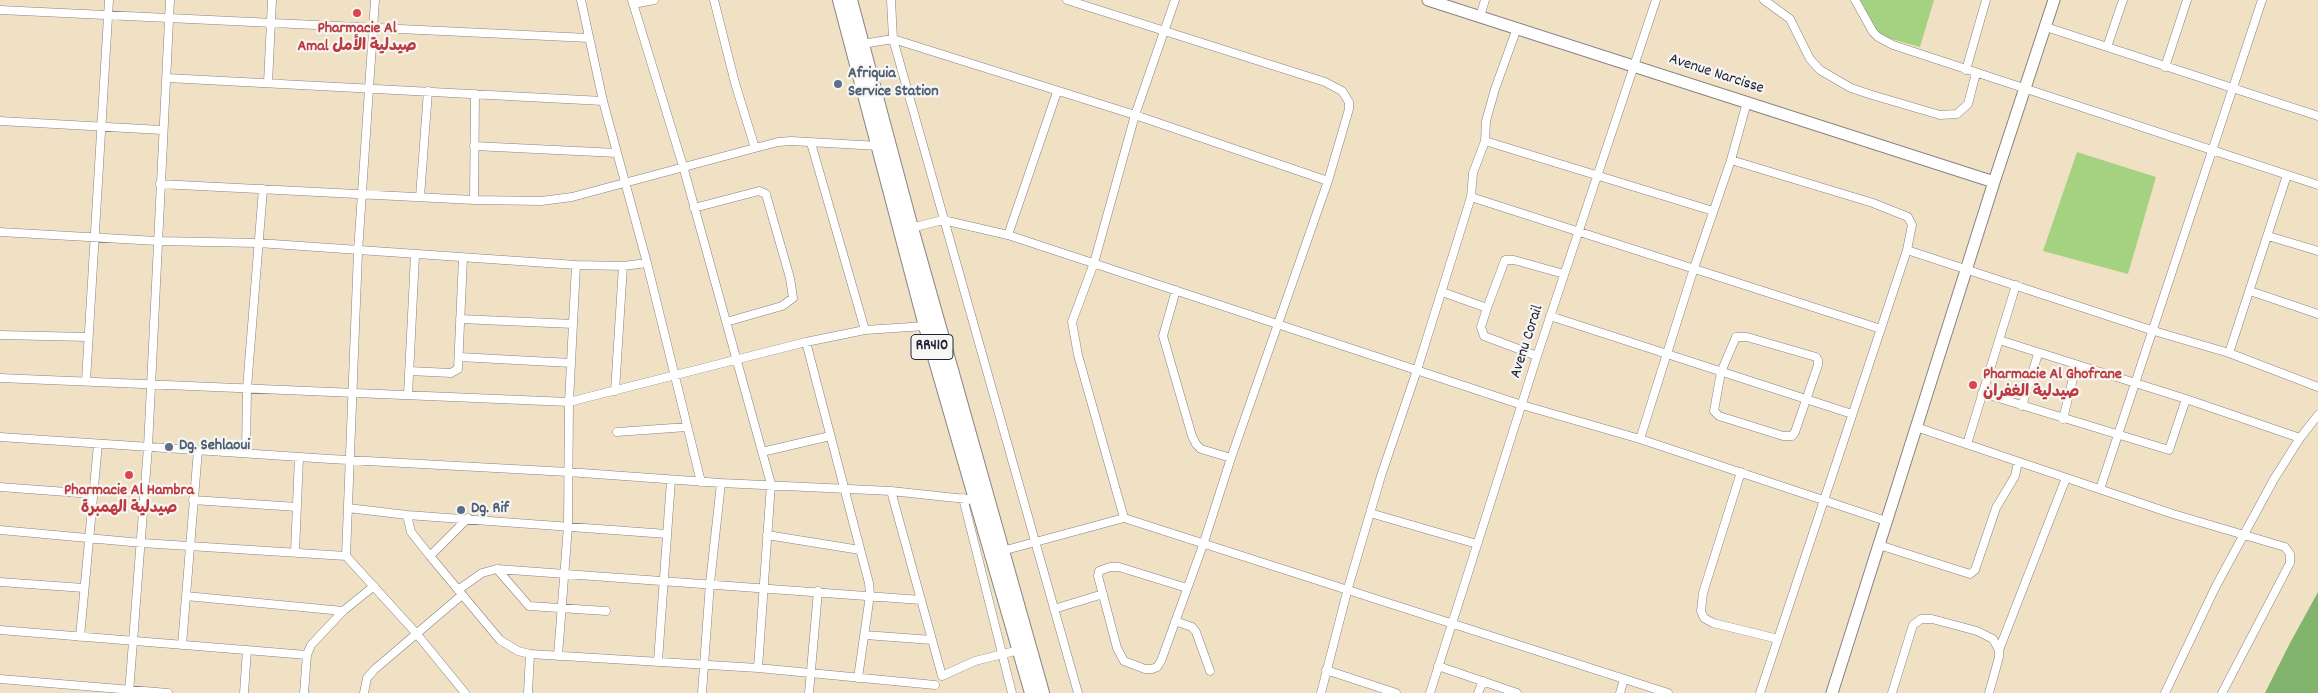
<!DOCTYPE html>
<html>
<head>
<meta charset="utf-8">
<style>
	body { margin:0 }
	canvas { display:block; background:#f0e1c5 }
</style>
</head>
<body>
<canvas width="2318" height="693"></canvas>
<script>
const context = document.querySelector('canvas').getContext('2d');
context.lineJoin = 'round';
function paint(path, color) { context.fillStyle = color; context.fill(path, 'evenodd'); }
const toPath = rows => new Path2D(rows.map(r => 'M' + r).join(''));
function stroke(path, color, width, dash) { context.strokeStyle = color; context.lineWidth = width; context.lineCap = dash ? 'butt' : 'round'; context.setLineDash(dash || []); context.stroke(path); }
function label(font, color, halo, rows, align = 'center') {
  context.font = font + ' Dekko,"Playpen Sans Arabic",sans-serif'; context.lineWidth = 4.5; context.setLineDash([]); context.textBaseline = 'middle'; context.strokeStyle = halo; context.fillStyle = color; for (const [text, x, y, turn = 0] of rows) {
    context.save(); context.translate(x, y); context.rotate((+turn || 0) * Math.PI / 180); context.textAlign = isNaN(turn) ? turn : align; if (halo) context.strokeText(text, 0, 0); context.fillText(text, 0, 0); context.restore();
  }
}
const green = toPath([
	[1860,0,1934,0,1920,47,1884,37,1876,30],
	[2077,152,2156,177,2128,274,2043,251]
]);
const forest = toPath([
	[2318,592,2318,693,2265,693,2290,643]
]);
const street = toPath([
	[581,0,603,101,647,263,701,482],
	[632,0,683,166,771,484,758,668],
	[891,0,893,39,1078,693],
	[1067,0,1325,82,1342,91,1349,102,1349,109,1328,181,1231,458,1203,545,1161,661,1157,667,1152,669,1145,669,1124,661,1117,648,1098,576,1099,571,1110,567,1119,567,1187,588],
	[1764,0,1790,19,1810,59,1820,70,1851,88,1872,95,1940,115,1957,114,1968,104,1976,73],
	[1855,0,1873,32,1878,37,1893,45,2318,185],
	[633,4,654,0],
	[0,10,589,38],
	[1480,16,1485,0],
	[2046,27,2318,116],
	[862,44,893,39,1135,115,1328,181],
	[2107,47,2123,0],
	[2165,67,2187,0],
	[1966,70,1986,0],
	[167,78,603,101],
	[268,83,272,0],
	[0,121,162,130],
	[1485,141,1713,211],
	[811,143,865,330],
	[474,146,617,153],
	[755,148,778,142,791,141,879,146],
	[1731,160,1873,203,1908,217,1912,225,1907,250],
	[160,184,474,200,541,201,572,197,755,148,735,83,714,0],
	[420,197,428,91],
	[1471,197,1881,329],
	[474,200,475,94],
	[694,208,759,191,766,194,767,198,790,278,793,298,782,306,726,322],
	[911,228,943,220,1008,235,1522,405,1640,439,1886,521],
	[0,232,157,241,258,243,576,265,623,266,647,263],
	[1008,235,1057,92],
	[2268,236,2318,251],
	[1176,290,1163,336,1192,436,1196,444,1201,449,1231,458],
	[2250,291,2318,314],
	[1442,292,1487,308,1481,327,1484,336,1537,356],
	[1487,308,1505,260,1514,260,1564,274],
	[1550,316,1852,414],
	[460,319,573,324],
	[0,335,88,337],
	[1736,337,1747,337,1816,357,1818,360,1818,365,1795,432,1792,436,1783,436,1719,416,1714,411,1721,372,1736,337],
	[1999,340,2186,399,2300,438],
	[806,342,869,583,870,595,858,678],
	[2229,353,2287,175],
	[459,357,571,363],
	[409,371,451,373,458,369,463,258],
	[0,378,569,402,806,342,865,330,926,326],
	[86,381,109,0],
	[615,391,623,266],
	[1982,393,2169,450,2186,399],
	[408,395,415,255],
	[2022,406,2038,354],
	[2063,419,2076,366],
	[1916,427,2173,514,2285,547,2290,554,2290,563,2222,693],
	[617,432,687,427],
	[0,437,330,459,568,472,721,483,891,491,975,500],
	[1640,439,1694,268,1731,160,1747,102],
	[1967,444,2016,285],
	[762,452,830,436],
	[246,453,247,388,263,189],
	[1741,472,1703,593,1701,611,1704,618,1713,623,1778,639],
	[0,487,93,494],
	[2100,489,2262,0],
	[891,491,942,676,975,661,1019,650],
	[963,498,1012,693],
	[193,500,297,507],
	[348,508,407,515,411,532,430,556,500,640,518,651,530,654,758,668,935,685],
	[1370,513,1477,544],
	[407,515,667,534],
	[1124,518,1078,355,1072,322,1094,263,1135,115,1175,0],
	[0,530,142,543,346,556,416,633,465,693],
	[767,535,860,550],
	[1879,545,1970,574,1975,570,1996,508,2015,476,2018,462],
	[1002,551,1124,518,1668,693],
	[295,552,299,457],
	[346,556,358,252,375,0],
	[430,556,468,518],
	[497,569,529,606,606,611],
	[0,582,84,588],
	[458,590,482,573,497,569,921,600],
	[186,596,343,611],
	[1054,609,1103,594],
	[1175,621,1192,627,1196,632,1210,671],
	[0,630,307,655],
	[865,635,932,640],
	[80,637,98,444],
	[182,645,198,450],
	[1999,650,2066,478],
	[558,656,568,526,569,402,576,265],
	[658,661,671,480],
	[1438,666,1517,693],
	[1326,670,1396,693],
	[0,679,168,693],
	[129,693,148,447,170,0],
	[244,693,247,650],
	[304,693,307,655,311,645,343,611,374,586],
	[364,693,367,678,375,669,462,595],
	[528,693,530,654],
	[702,693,710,583,721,483],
	[809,693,818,591],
	[1321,693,1348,588,1381,476,1417,370,1471,197,1473,173,1485,141,1486,121,1495,89,1517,28],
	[1430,693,1537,356,1656,0],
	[1478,693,1483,681],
	[1620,693,1624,679],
	[1760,693,1907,250,2154,331,2229,353,2318,387],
	[1892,693,1913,625,1921,619,1932,619,1977,631,1993,639,1999,650,1999,657,1989,693],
	[2165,693,2216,586,2274,479,2300,438,2318,415]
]);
const secondary = toPath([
	[1428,0,1994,182],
	[1832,693,1994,182,2054,0]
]);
const highway = toPath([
	[840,0,926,326,1032,693],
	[850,0,911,228,1042,693]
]);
const markers = [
	[357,13,5,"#e0444e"],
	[838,84,5,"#5c6f8a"],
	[1973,385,5,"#e0444e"],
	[169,447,5,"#5c6f8a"],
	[129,475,5,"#e0444e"],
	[461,510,5,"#5c6f8a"]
];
const shields = [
	[932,347,42]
];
const shieldNames = [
	["RR410",932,347]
];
const healthNames = [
	["Pharmacie Al",357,30],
	["Amal صيدلية الأمل",357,48],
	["Pharmacie Al Ghofrane",1983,376,"left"],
	["صيدلية الغفران",1983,394,"left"],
	["Pharmacie Al Hambra",129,492],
	["صيدلية الهمبرة",129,510]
];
const serviceNames = [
	["Afriquia",848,75],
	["Service Station",848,93],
	["Dg. Sehlaoui",179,447],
	["Dg. Rif",471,510]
];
const streetNames = [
	["Avenue Narcisse",1716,75,18],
	["Avenu Corail",1528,342,-72]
];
paint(green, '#a4d280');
paint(forest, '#83b46e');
stroke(street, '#898280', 9);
stroke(secondary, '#898280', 13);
stroke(highway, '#898280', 16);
stroke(street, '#fff', 8);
stroke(secondary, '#fff', 11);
stroke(highway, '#fff', 14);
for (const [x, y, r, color] of markers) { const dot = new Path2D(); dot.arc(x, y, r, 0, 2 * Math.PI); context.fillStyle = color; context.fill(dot); stroke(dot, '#f6f6f2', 2); }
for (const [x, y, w] of shields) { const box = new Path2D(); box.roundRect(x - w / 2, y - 12.5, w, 25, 4); context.fillStyle = '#f6f6f2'; context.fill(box); stroke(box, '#22223b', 1); }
label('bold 15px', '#22223b', null, shieldNames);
label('bold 16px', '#be3a42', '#f6f6f2', healthNames);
label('bold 16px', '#4e5e75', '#f6f6f2', serviceNames, 'left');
label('16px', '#22223b', '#f6f6f2', streetNames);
</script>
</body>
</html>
